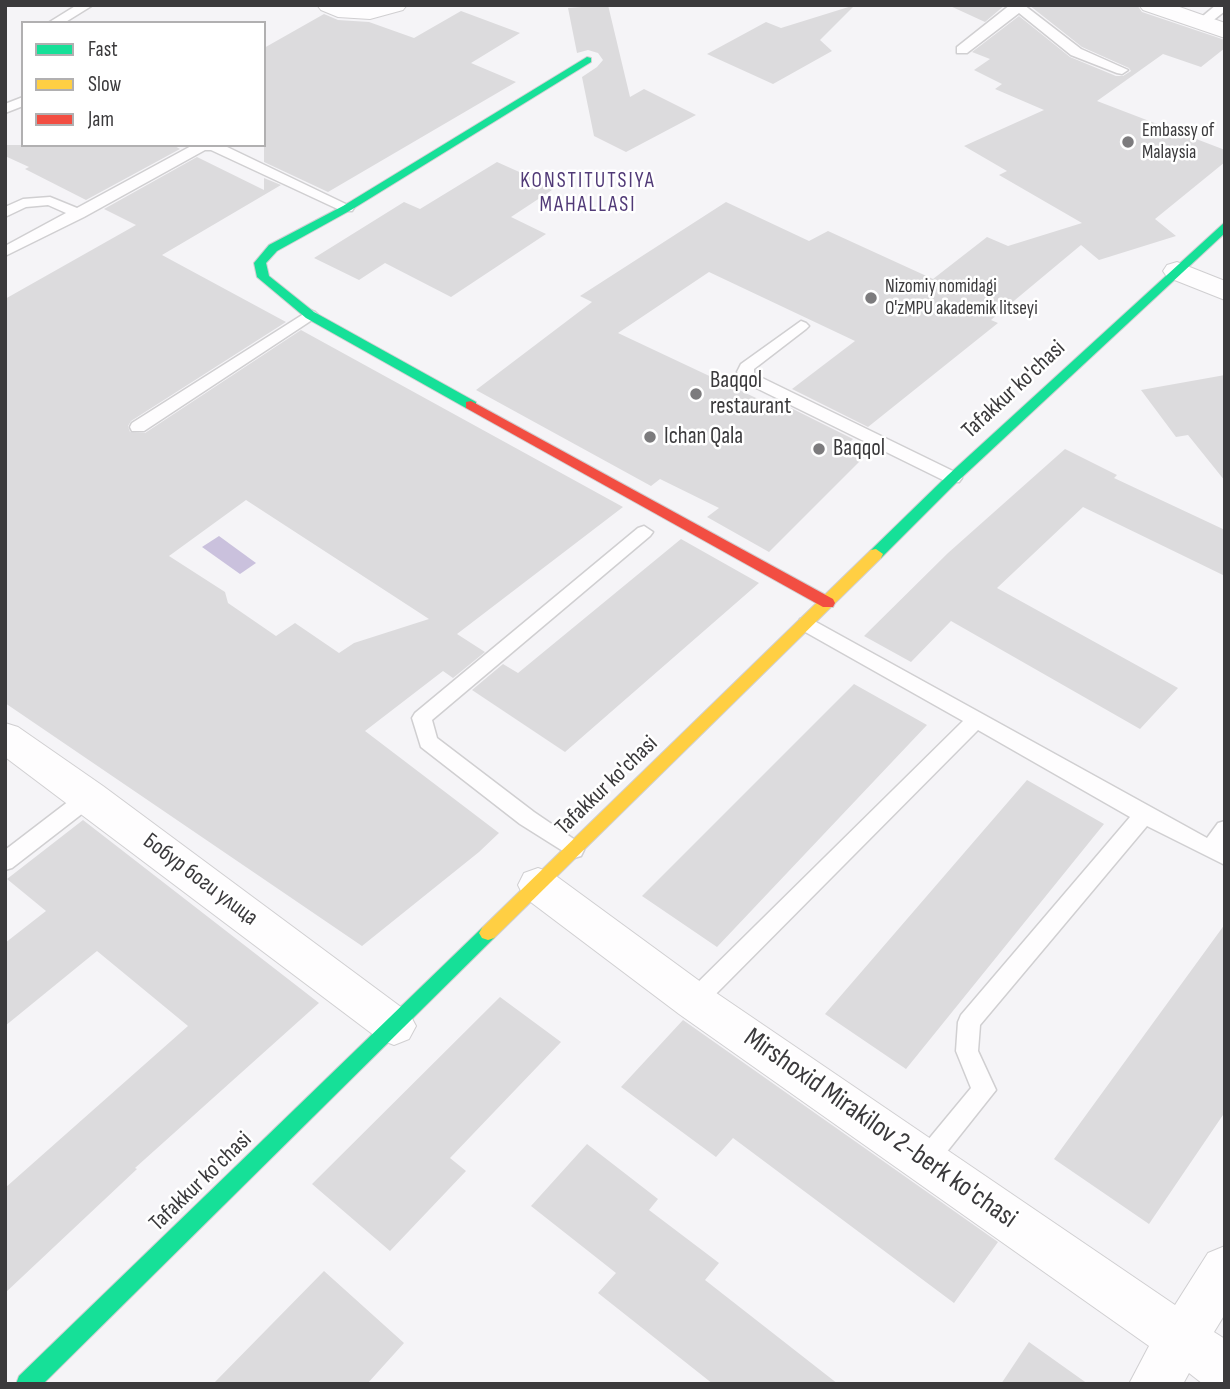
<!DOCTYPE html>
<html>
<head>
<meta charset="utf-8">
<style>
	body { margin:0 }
	#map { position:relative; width:1230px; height:1389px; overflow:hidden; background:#f5f4f7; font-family:"Sofia Sans Condensed",sans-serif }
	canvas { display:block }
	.frame { position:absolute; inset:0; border:7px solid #3b3a3c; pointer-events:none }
	.legend { position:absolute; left:21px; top:21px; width:245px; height:126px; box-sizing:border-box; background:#fff; border:2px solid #b1b0b1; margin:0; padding:9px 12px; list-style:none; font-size:21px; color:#3b3a3c }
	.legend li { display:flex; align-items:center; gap:14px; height:35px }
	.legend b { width:35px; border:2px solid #b1b0b1 }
</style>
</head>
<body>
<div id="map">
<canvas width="1230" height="1389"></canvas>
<div class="frame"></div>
<ul class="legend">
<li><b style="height:9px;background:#16e098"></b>Fast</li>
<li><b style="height:9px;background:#ffcf43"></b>Slow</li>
<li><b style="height:9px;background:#f24e42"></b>Jam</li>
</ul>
</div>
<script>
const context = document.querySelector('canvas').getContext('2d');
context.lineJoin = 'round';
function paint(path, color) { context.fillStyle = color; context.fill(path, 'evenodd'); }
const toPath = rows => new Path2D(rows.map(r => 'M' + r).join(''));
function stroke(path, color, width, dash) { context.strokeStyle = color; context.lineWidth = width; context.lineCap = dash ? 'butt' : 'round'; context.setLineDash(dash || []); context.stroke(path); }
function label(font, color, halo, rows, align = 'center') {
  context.font = font + ' "Sofia Sans Condensed",sans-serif'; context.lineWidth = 5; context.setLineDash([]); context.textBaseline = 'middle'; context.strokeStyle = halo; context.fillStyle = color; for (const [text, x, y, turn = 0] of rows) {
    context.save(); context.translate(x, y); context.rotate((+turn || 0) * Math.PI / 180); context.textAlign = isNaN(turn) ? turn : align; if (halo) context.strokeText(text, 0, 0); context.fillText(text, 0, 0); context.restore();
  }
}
const water = toPath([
	[219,536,256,563,240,574,202,547]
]);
const building = toPath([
	[608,5,630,97,644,89,696,115,626,152,594,136,582,77,597,67,603,60,598,53,588,50,577,53,568,8],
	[855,5,820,40,832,51,773,84,707,54,766,22,781,28],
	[948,5,1005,5,985,22],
	[1029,5,1137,5,1142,12,1225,40,1225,48,1201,67,1163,54,1097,101,1225,150,1225,162,1155,219,1176,236,1099,260,1081,245,991,320,998,323,868,427,792,389,855,341,709,272,618,333,771,405,777,401,853,439,850,442,870,451,769,552,707,517,719,508,660,479,651,486,476,390,592,302,580,296,726,202,809,241,828,231,933,279,987,237,1008,246,1082,223,999,175,1007,171,964,146,1044,110,995,89,1002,84,974,70,990,59,972,52,1019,16,1070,57,1116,76,1123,76,1131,71,1129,68,1082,47],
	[461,11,520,33,471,63,516,82,328,192,264,162,264,48,324,14,338,20,369,22,414,38],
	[5,145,173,145,180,149,86,200,25,169,29,167,5,156],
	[197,157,264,190,264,178,281,185,162,255,286,322,131,421,128,426,130,432,145,433,301,330,623,507,457,634,485,652,453,678,443,671,365,731,499,833,479,852,362,946,5,703,5,299,136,225,104,209],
	[246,500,429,619,354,643,339,653,295,623,276,636,228,603,225,592,169,556],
	[497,162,555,188,511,217,546,234,451,297,385,263,359,280,314,258,404,202,420,209],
	[1225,375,1225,481,1188,435,1176,437,1141,390],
	[1065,449,1117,475,1114,478,1225,530,1225,576,1083,507,997,588,1178,688,1140,729,951,621,911,662,864,636,948,553],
	[681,539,759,583,565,752,472,690,503,664,518,673],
	[854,684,927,725,717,947,642,896],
	[1027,780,1104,824,906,1069,825,1014],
	[83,820,319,1003,135,1168,137,1169,5,1293,5,1188,188,1026,97,951,5,1026,5,943,46,911,7,879],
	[1225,924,1225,1112,1149,1224,1054,1159],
	[500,997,561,1042,450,1158,466,1171,390,1251,312,1184],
	[683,1020,998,1242,954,1303,733,1138,716,1157,621,1087],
	[587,1144,658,1199,649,1210,719,1263,705,1280,838,1384,713,1384,598,1293,616,1273,531,1206],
	[324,1271,404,1343,367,1384,213,1384],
	[1029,1342,1088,1384,1001,1384]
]);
const lane = toPath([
	[77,5,93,5,64,23,48,23,77,5],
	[1010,5,1024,5,1081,49,1128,70,1122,74,1117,73,1071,55,1019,13,967,53,957,53,957,47,1010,5],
	[1216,5,1225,5,1225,11,1206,26,1198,26,1198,20,1216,5],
	[23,97,23,106,5,113,5,104,23,97],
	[193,145,223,145,354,208,352,211,342,211,211,150,205,150,84,217,5,256,5,246,66,213,48,205,26,207,5,217,5,207,23,199,50,197,77,208,193,145],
	[310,310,315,312,318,315,315,318,144,431,132,431,130,427,132,423,310,310],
	[801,321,806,323,809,326,806,329,754,369,754,374,959,474,962,478,959,482,947,482,742,381,737,372,741,364,801,321],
	[644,526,653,532,650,536,432,720,437,738,534,812,581,844,584,850,581,856,574,858,520,824,421,747,412,718,415,713,638,528,644,526],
	[807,617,1207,838,1218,823,1225,821,1225,865,1147,826,980,1025,978,1051,996,1090,934,1168,926,1171,918,1168,914,1160,918,1152,971,1088,956,1051,958,1022,961,1015,1130,817,978,730,702,1008,694,1011,686,1008,683,1001,686,994,963,721,800,629,798,624,800,619,807,617],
	[89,789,96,791,99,797,96,803,12,868,5,870,5,850,82,791,89,789]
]);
const street = toPath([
	[317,5,407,5,403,10,370,19,338,17,321,10,317,5],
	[1139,5,1174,5,1225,23,1225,38,1143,10,1139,5],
	[1177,262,1225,281,1225,300,1167,277,1163,271,1167,265,1177,262],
	[5,723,18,727,103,786,409,1013,416,1026,409,1039,394,1045,379,1039,5,757,5,723],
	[538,868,552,873,709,988,1175,1305,1208,1253,1225,1246,1225,1314,1214,1332,1225,1339,1225,1384,1203,1384,1189,1373,1183,1384,1129,1384,1149,1346,679,1014,524,897,518,885,524,873,538,868]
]);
const fast = toPath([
	[587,57,591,58,591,62,351,210,277,251,266,263,269,276,314,312,476,402,476,408,466,408,306,318,257,277,254,263,269,245,343,206,587,57],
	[1225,222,1225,233,958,481,881,558,871,558,869,554,871,550,948,475,1225,222],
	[488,926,494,928,497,933,494,938,43,1384,16,1384,19,1376,482,928,488,926]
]);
const slow = toPath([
	[876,549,883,554,881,558,494,938,488,940,482,938,479,933,482,928,871,550,876,549]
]);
const jam = toPath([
	[471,401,833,599,835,603,833,607,823,607,466,408,466,402,471,401]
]);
const markers = [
	[1128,142,7,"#7c7b7d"],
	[871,298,7,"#7c7b7d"],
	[696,394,7,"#7c7b7d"],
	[650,437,7,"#7c7b7d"],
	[819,449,7,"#7c7b7d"]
];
const farPoinames = [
	["Embassy of",1142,131],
	["Malaysia",1142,153],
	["Nizomiy nomidagi",885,287],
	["O'zMPU akademik litseyi",885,309]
];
const farNeighbourhoodnames = [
	["KONSTITUTSIYA",588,182],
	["MAHALLASI",588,206]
];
const poiNames = [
	["Baqqol",710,381],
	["restaurant",710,407],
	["Ichan Qala",664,437],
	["Baqqol",833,449]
];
const streetNames = [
	["Tafakkur ko'chasi",1014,390,-43],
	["Tafakkur ko'chasi",607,786,-44],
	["Бобур боги улица",200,880,37],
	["Tafakkur ko'chasi",201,1182,-44]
];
const nearStreetnames = [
	["Mirshoxid Mirakilov 2-berk ko'chasi",880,1129,35]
];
paint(water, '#cac1dd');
paint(building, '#dcdbdd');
stroke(lane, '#d0cfd1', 3);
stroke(street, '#d0cfd1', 2);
stroke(fast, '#d0cfd1', 2);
stroke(slow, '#d0cfd1', 2);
stroke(jam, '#d0cfd1', 2);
paint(lane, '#fefdfe');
paint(street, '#fefdfe');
paint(fast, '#16e098');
paint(slow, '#ffcf43');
paint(jam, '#f24e42');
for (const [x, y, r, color] of markers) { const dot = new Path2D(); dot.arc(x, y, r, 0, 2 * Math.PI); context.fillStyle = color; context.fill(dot); stroke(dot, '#fff', 2.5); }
label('19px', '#3b3a3c', '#fff', farPoinames, 'left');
context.letterSpacing = '2px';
label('21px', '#513a77', '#fff', farNeighbourhoodnames);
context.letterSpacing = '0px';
label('23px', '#3b3a3c', '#fff', poiNames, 'left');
label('23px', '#3b3a3c', '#fff', streetNames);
label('28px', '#3b3a3c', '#fff', nearStreetnames);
</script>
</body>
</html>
